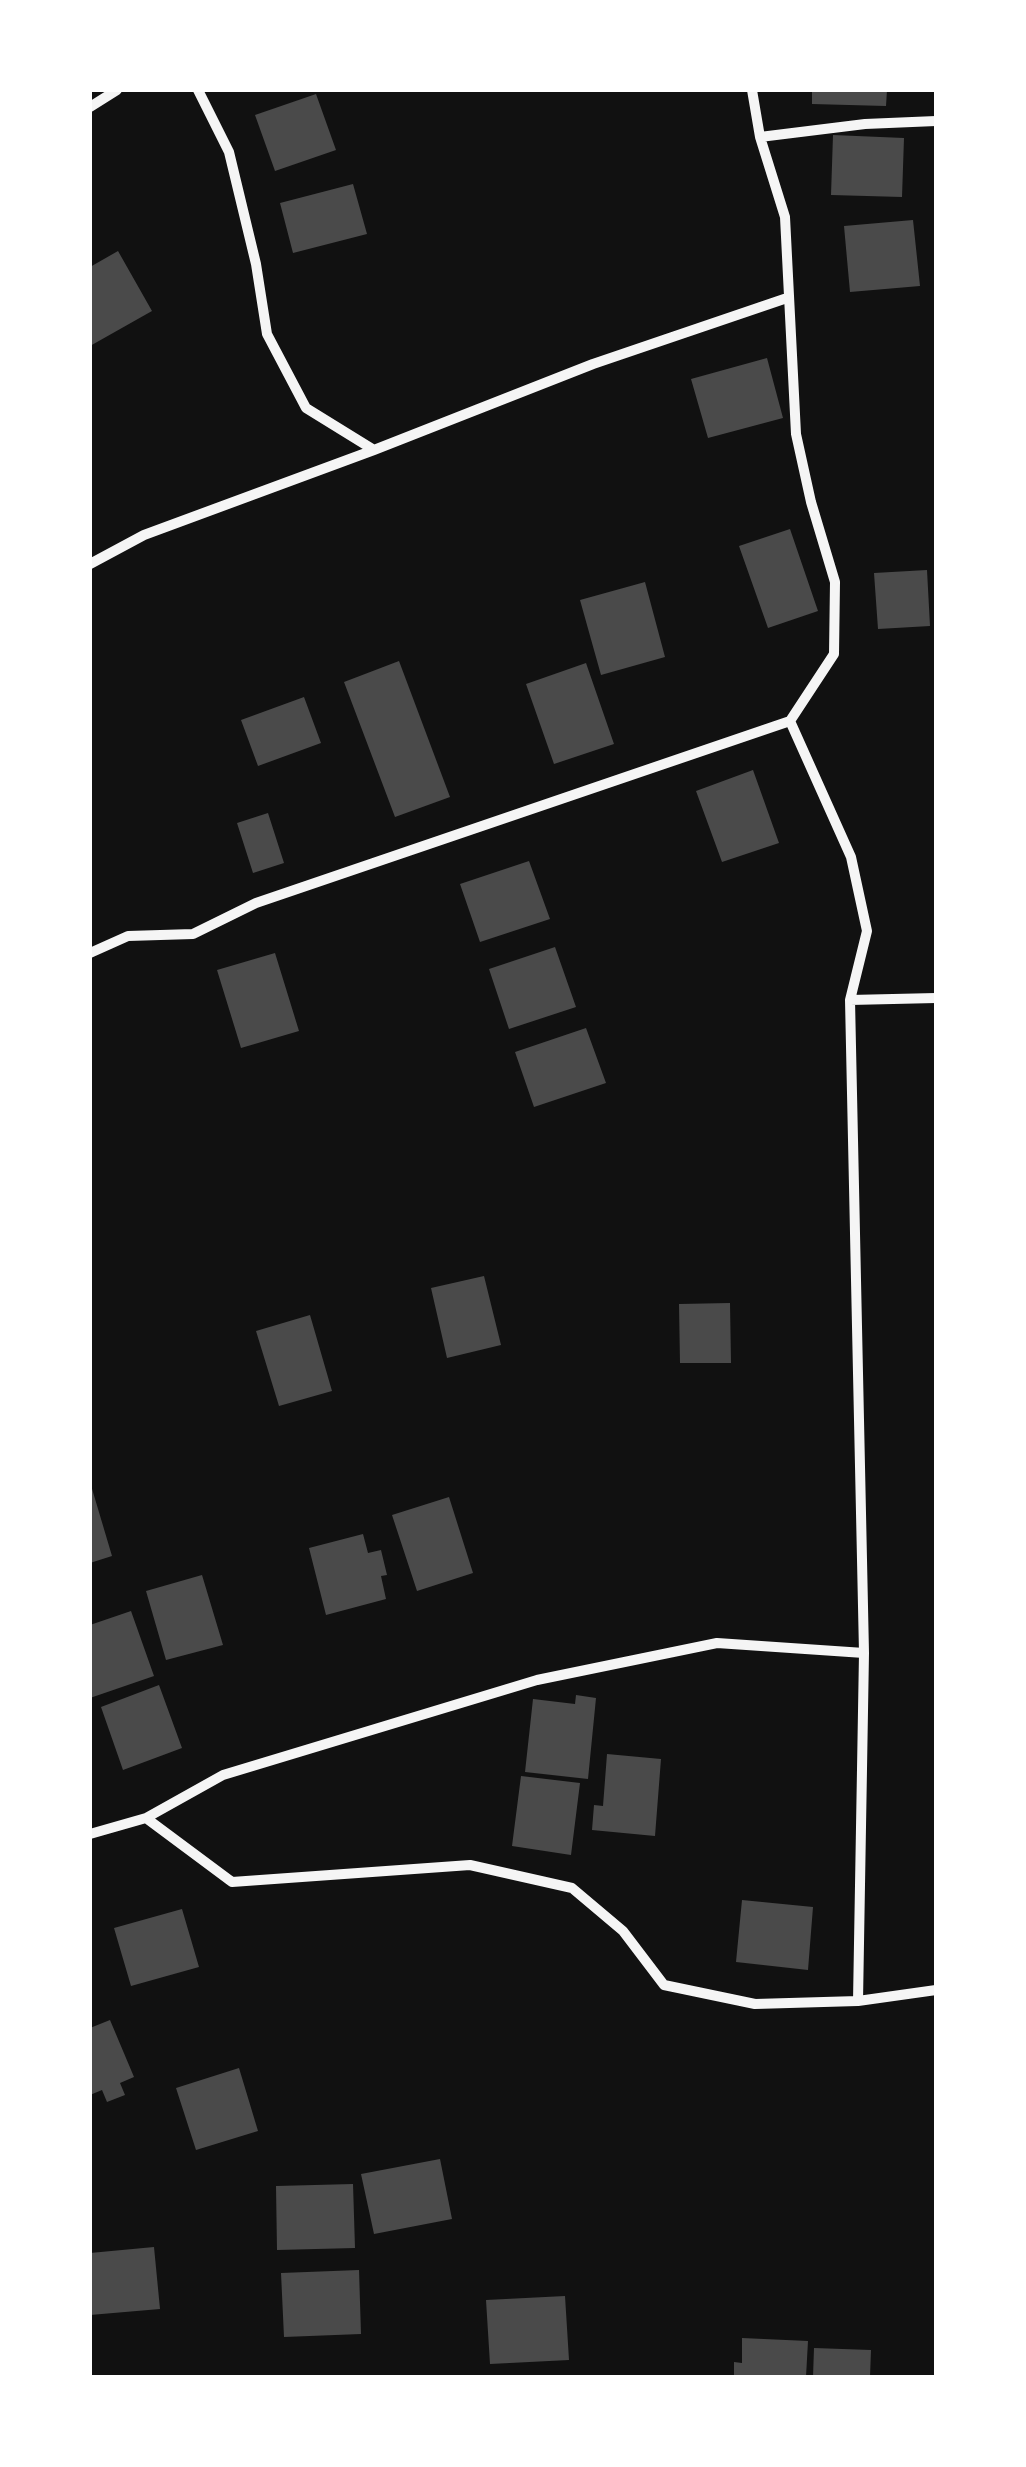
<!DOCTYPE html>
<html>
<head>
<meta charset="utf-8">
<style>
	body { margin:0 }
	#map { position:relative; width:1026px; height:2467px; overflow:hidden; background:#111; font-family:Lato,sans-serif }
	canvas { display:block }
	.frame { position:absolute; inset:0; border:92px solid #fff; pointer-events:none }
</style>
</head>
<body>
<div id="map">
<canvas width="1026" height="2467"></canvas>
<div class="frame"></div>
</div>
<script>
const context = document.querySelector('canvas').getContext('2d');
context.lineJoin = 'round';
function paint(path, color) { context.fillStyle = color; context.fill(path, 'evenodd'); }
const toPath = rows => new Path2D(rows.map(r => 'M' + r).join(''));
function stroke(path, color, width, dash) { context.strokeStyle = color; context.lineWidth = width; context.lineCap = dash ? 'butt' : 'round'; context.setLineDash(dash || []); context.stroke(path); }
const building = toPath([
	[812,90,887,90,886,106,812,104],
	[316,94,336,150,275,171,255,115],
	[833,135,904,138,902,197,831,195],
	[353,184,367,234,293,253,280,203],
	[913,220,920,286,850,292,844,226],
	[118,251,152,311,90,346,90,267],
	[767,358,783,418,708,438,691,379],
	[790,529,818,611,768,628,739,546],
	[927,570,930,626,878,629,874,573],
	[645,582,665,657,601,675,580,600],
	[399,661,450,797,395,817,344,682],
	[586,663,614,744,554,764,526,684],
	[304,697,321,743,258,766,241,720],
	[753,770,779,843,722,862,696,791],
	[268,813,284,863,253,873,237,823],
	[529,861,550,919,480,942,460,884],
	[555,947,576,1007,509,1029,489,969],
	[275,953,299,1031,241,1048,217,970],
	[586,1028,606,1083,534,1107,515,1052],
	[484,1276,501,1345,447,1358,431,1288],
	[730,1303,731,1363,680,1363,679,1304],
	[310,1315,332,1391,279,1406,256,1331],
	[90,1482,112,1556,90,1563],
	[449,1497,473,1573,417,1591,392,1515],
	[363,1534,368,1553,381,1550,387,1575,381,1576,386,1599,326,1615,309,1548],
	[202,1575,223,1645,166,1660,146,1591],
	[131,1611,154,1676,90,1698,90,1625],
	[159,1685,182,1748,123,1770,101,1707],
	[576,1695,596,1698,588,1779,525,1772,533,1699,575,1704],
	[607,1754,661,1759,655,1836,592,1830,594,1805,603,1806],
	[521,1776,580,1783,571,1855,512,1846],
	[742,1900,813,1907,808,1970,736,1962],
	[182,1909,199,1967,131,1986,114,1928],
	[110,2020,134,2077,120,2083,125,2095,107,2102,102,2090,90,2095,90,2028],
	[239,2068,258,2131,196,2150,176,2088],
	[440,2159,452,2219,374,2234,361,2174],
	[353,2184,355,2248,277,2250,276,2186],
	[154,2247,160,2309,90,2315,90,2253],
	[359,2270,361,2334,284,2337,281,2273],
	[565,2296,569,2360,490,2364,486,2300],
	[742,2338,808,2341,806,2377,734,2377,734,2362,742,2363],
	[814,2348,871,2350,870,2377,813,2377]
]);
const minor = toPath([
	[198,90,229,152,256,264,267,334,306,408,374,450],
	[752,90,760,137,785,217,796,434,811,502,835,582,834,654,790,721,851,857,867,931,850,1000,864,1653,858,2001],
	[90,107,117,90],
	[760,137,865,124,936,121],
	[90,564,144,535,374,450,593,364,787,298],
	[90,953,128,936,193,934,256,903,790,721],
	[850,1000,936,998],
	[146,1818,223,1775,537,1680,717,1643,864,1653],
	[90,1834,146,1818,232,1882,470,1865,572,1888,623,1931,664,1985,755,2004,858,2001,936,1990]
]);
paint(building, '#4a4a4a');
stroke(minor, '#f5f5f5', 10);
</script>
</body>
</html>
